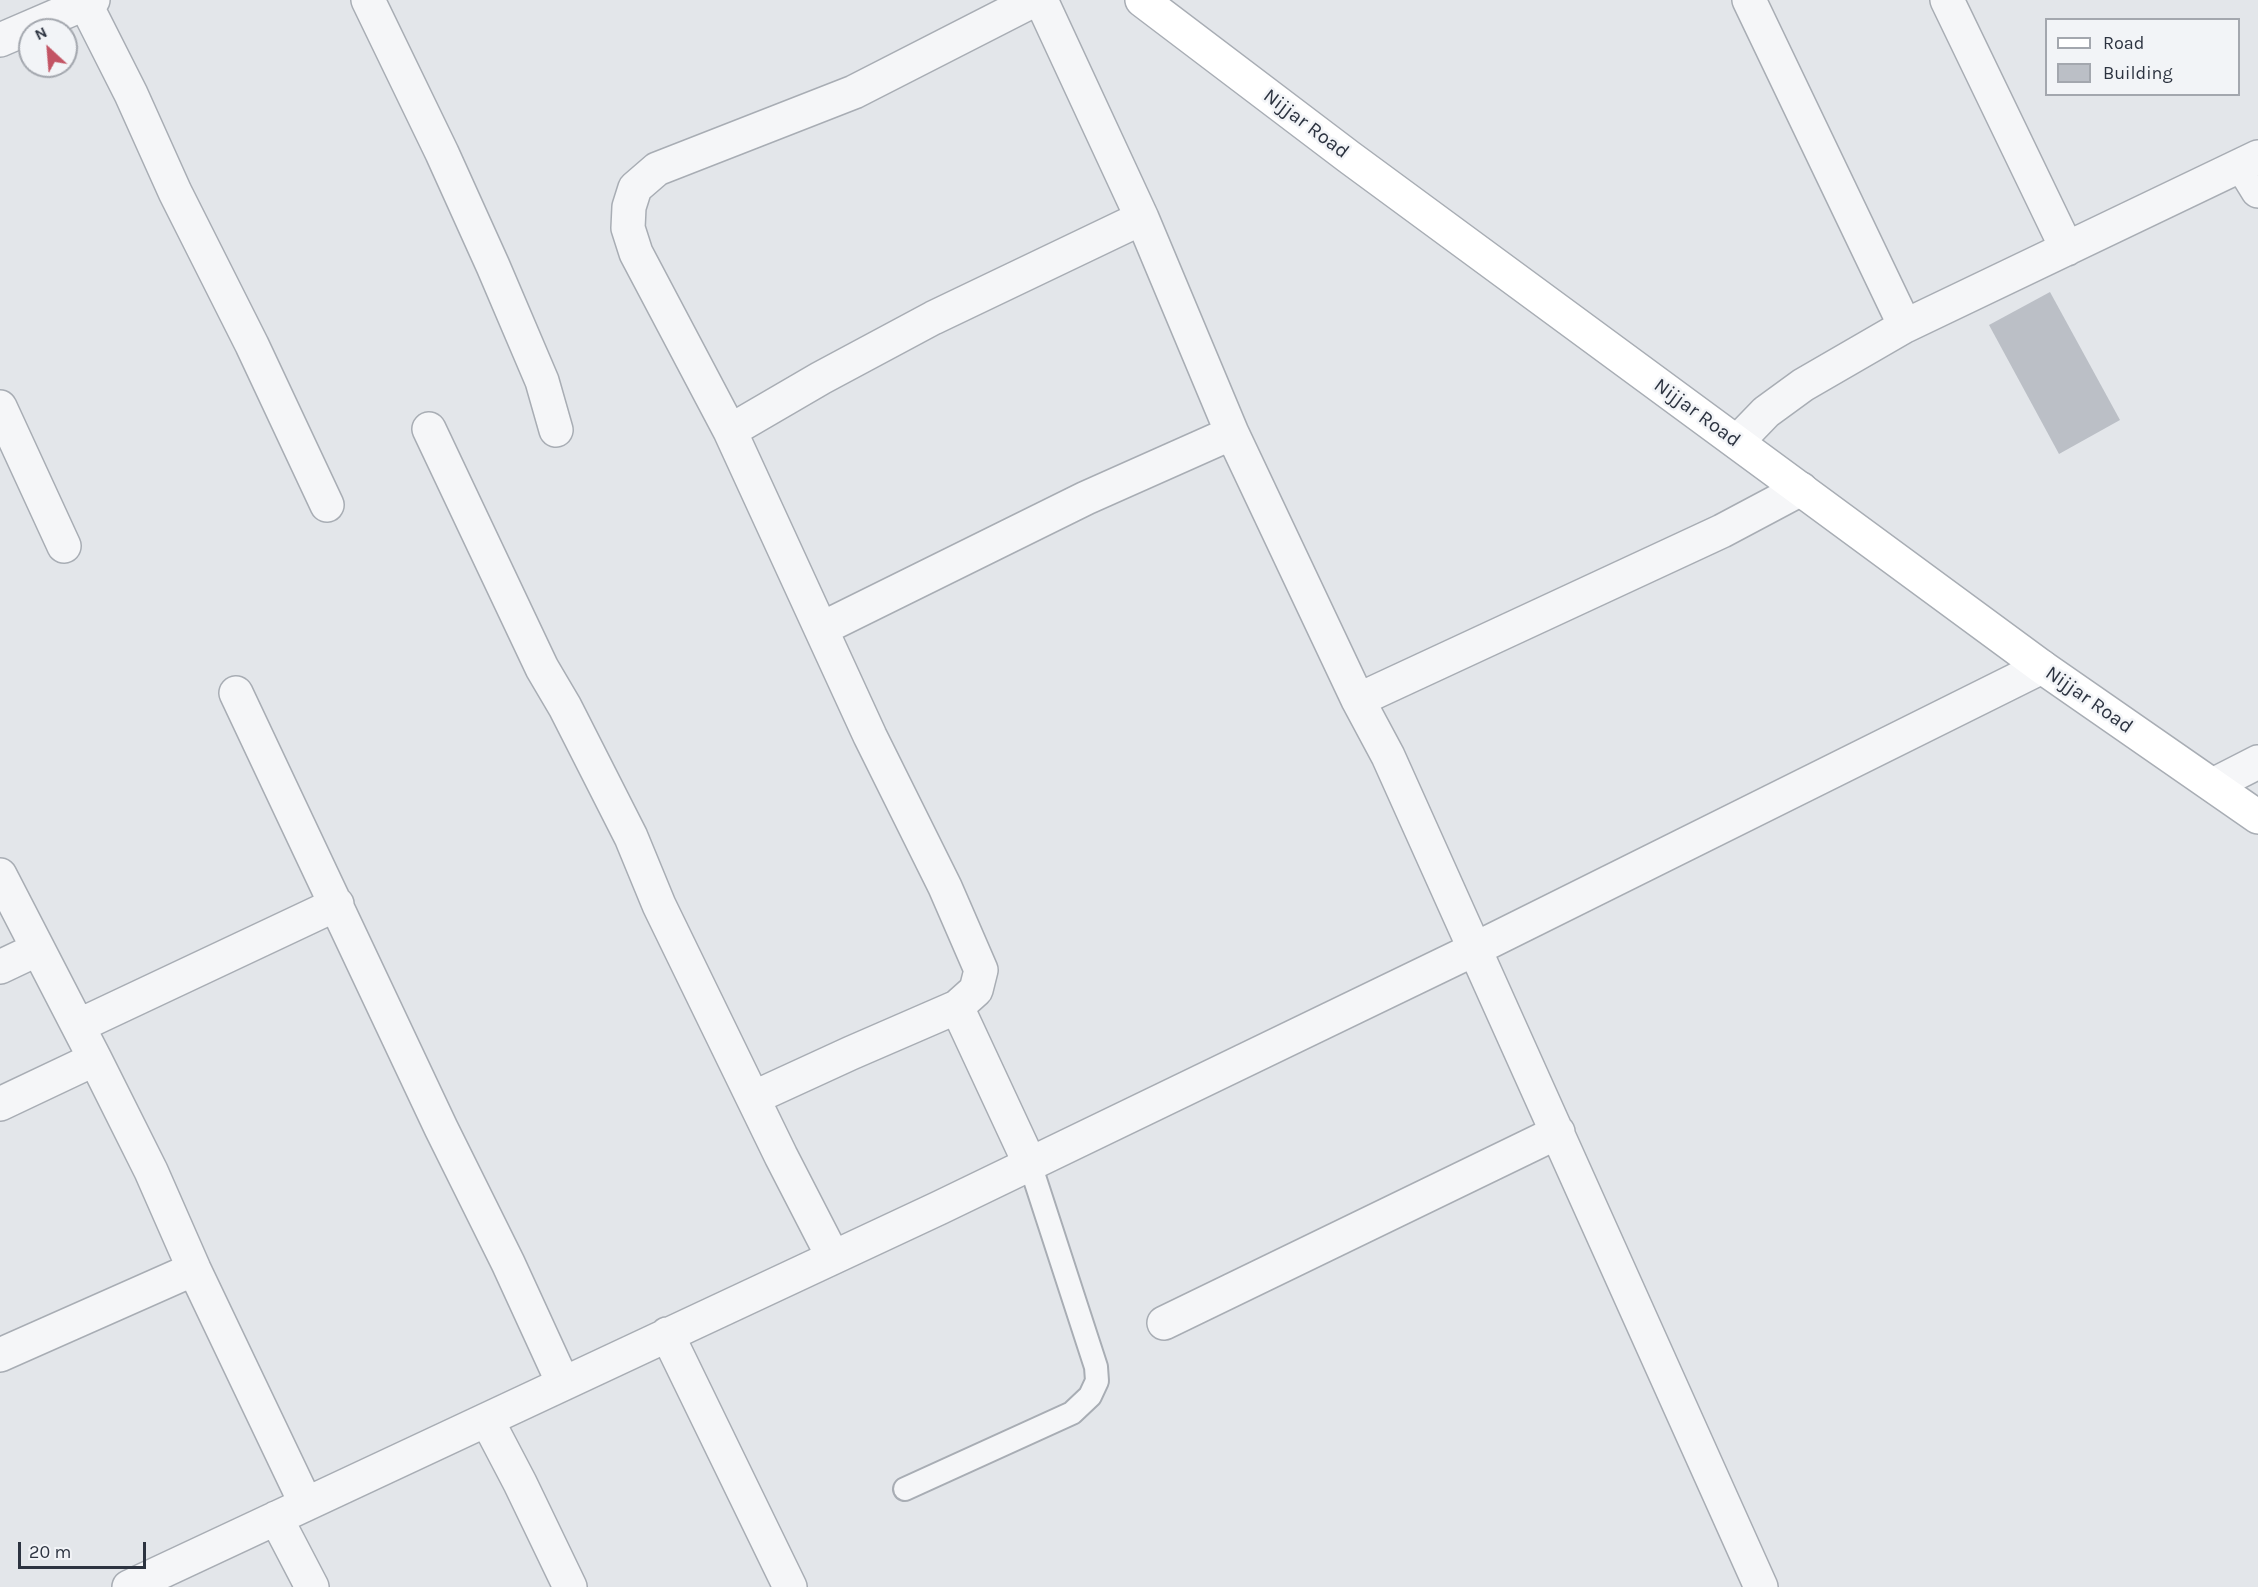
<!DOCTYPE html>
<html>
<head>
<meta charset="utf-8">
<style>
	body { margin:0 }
	#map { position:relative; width:2258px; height:1587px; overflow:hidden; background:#e3e6ea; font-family:Karla,sans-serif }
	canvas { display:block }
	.legend { position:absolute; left:2045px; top:18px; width:195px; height:78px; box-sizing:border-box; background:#f2f4f7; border:2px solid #a3a7ae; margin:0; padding:8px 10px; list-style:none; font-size:18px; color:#2c3340 }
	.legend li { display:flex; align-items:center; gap:12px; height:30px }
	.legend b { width:30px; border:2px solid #a3a7ae }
	.north { position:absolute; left:18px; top:18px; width:60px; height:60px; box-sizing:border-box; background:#f2f4f7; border:2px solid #a3a7ae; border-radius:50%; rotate:334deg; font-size:16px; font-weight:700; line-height:24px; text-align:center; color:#2c3340 }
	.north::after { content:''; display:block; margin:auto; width:21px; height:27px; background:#c35464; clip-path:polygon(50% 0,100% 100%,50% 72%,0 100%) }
	.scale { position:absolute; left:18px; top:1542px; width:128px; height:27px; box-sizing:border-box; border:3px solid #2c3340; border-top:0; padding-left:8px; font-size:18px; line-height:21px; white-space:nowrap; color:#2c3340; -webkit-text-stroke:4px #f2f4f7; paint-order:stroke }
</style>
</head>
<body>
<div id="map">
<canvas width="2258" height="1587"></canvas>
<ul class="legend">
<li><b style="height:8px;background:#fff"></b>Road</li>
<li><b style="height:16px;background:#bbbfc6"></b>Building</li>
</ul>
<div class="north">N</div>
<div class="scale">20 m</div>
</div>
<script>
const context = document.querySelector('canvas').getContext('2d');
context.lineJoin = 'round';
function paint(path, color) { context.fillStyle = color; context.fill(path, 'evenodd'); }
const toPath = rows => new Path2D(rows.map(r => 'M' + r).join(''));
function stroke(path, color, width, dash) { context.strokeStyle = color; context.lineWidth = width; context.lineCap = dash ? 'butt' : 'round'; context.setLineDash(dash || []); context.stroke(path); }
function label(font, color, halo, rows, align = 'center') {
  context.font = font + ' Karla,sans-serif'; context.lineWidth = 5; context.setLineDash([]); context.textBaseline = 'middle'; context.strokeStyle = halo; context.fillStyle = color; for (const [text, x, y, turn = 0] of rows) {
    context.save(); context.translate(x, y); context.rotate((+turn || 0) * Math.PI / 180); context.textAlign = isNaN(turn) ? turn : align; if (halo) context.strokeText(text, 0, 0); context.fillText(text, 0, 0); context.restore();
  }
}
const building = toPath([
	[2050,292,2120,420,2059,454,1989,325]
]);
const lane = toPath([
	[905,1489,1072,1413,1090,1396,1097,1381,1096,1367,1030,1164]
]);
const street = toPath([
	[368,0,442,153,493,266,542,381,556,430],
	[1041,0,1142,218,1232,433,1358,700,1388,756,1761,1587],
	[1749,0,1905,326],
	[1947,0,2067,249],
	[85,3,131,94,175,192,252,345,327,505],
	[0,40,93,0],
	[2242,165,2258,191],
	[0,407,64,546],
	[429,429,542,668,565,707,631,837,659,905,781,1156,833,1257],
	[730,431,821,378,933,318,1142,218],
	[1737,442,1766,412,1803,385,1905,326,2258,157],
	[821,629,1086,498,1232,433],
	[236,693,441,1128,508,1263,563,1383],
	[1358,700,1722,531,1801,489],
	[2213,785,2258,762],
	[0,875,95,1059,151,1171,194,1269,306,1504],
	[0,967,38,949],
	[957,1007,1030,1164],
	[78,1026,337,904],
	[753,1098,851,1053,957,1007,976,990,981,970,945,887,870,736,730,431,636,253,628,228,629,207,635,188,657,169,854,92,1034,0],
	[0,1104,95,1059],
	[1164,1323,1558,1132],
	[667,1334,790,1587],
	[0,1355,194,1269],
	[487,1420,520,1483,570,1587],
	[276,1518,312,1587],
	[129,1587,939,1208,1475,949,2042,667]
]);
const secondary = toPath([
	[1142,0,1349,157,2042,667,2258,817]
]);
const streetNames = [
	["Nijjar Road",1306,124,37],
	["Nijjar Road",1697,413,36],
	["Nijjar Road",2089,700,35]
];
paint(building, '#bbbfc6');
stroke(lane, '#a8adb4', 26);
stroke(street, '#a8adb4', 36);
stroke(secondary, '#a8adb4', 36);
stroke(lane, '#f5f6f8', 22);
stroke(street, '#f5f6f8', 33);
stroke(secondary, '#fff', 33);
label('20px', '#2c3340', '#f2f4f7', streetNames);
</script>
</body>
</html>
